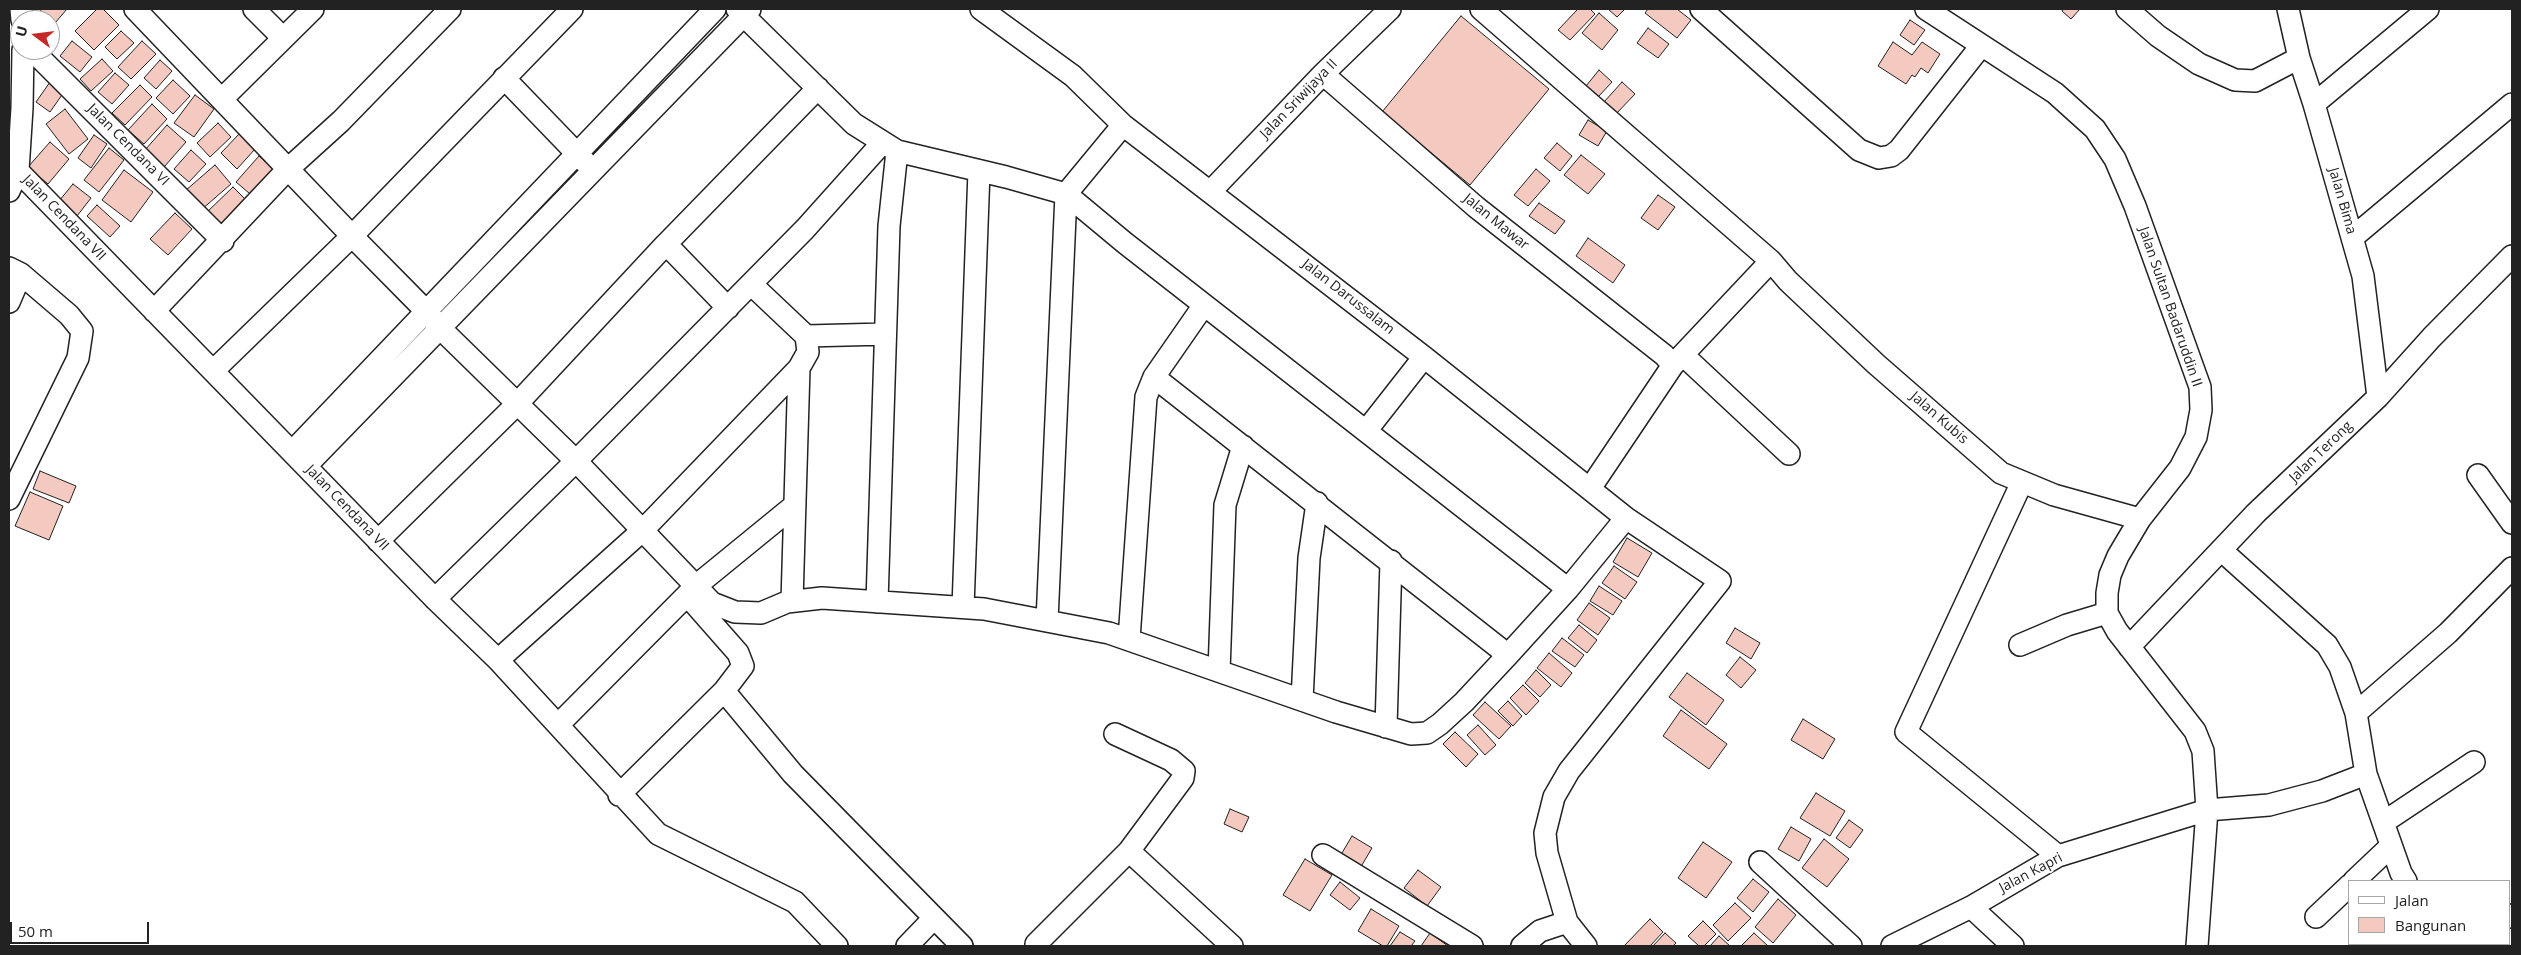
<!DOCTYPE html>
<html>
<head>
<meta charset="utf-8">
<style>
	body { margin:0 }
	#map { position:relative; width:2521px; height:955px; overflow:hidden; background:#fff; font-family:"Open Sans",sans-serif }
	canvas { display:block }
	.frame { position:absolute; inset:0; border:10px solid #222; pointer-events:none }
	.legend { position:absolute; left:2348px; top:880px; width:162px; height:65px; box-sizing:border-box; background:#fff; border:1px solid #a7a7a7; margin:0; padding:6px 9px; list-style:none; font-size:15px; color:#222 }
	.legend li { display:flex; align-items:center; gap:10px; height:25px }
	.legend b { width:25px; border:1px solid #a7a7a7 }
	.north { position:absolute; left:10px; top:10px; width:50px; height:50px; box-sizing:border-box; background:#fff; border:1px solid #a7a7a7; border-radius:50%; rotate:285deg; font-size:14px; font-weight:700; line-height:20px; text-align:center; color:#222 }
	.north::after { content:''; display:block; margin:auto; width:18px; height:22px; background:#c62828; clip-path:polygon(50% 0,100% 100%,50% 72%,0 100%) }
	.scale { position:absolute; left:10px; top:922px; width:139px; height:22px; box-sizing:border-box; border:2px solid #222; border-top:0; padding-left:6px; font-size:15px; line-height:18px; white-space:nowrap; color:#222; -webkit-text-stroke:4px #fff; paint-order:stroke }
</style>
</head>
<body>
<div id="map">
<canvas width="2521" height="955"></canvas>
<div class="frame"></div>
<ul class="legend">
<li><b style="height:6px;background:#fff"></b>Jalan</li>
<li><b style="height:14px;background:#f3c9c0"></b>Bangunan</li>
</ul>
<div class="north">U</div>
<div class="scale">50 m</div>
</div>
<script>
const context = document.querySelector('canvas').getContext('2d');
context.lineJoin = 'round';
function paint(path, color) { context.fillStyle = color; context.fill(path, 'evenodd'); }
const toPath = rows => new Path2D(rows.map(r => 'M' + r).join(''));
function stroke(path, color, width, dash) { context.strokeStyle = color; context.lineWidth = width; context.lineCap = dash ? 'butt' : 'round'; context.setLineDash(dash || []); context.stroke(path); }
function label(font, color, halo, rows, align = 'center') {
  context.font = font + ' "Open Sans",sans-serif'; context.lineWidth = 4; context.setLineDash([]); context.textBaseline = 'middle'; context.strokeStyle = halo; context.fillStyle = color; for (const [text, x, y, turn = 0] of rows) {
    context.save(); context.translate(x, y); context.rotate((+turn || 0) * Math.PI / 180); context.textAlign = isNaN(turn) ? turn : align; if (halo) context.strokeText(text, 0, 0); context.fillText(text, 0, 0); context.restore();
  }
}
const building = toPath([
	[39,9,67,9,55,23,39,9],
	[97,9,103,9,119,25,94,50,75,31,97,9],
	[1578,9,1590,9,1595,14,1570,40,1558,30,1578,9],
	[1608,9,1625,9,1617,17,1608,9],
	[1648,9,1677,9,1691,20,1677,38,1645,13,1648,9],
	[2063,9,2080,9,2071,19,2062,11,2063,9],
	[1599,13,1618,30,1602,50,1582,33,1599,13],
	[1461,16,1549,89,1470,185,1382,112,1461,16],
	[1910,20,1925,30,1914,45,1900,35,1910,20],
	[1648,28,1669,44,1658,58,1637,43,1648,28],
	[121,31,134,43,117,59,105,47,121,31],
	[72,41,92,57,80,72,60,56,72,41],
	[142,41,156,54,131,79,118,67,142,41],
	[1893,42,1912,55,1922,42,1940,54,1928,73,1921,68,1915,77,1912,75,1906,84,1878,66,1893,42],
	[102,59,113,71,91,91,80,79,102,59],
	[160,60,172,71,156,89,144,78,160,60],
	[1599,70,1612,82,1598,97,1586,86,1599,70],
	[115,73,129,85,112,104,98,92,115,73],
	[173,80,190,96,173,114,156,98,173,80],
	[50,82,64,92,50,112,36,102,50,82],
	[1622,82,1635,94,1616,114,1604,102,1622,82],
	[140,85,152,97,125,125,112,113,140,85],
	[195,95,214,109,194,137,174,123,195,95],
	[152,104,167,119,144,144,128,130,152,104],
	[65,109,88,139,69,154,46,124,65,109],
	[1588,120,1607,131,1598,146,1579,135,1588,120],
	[218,123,231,137,210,157,197,143,218,123],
	[167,125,186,142,164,167,145,150,167,125],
	[239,134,255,149,237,169,221,153,239,134],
	[94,135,107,144,91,168,78,158,94,135],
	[50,142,69,159,48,184,28,167,50,142],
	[1557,143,1572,156,1560,171,1544,158,1557,143],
	[109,148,124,160,99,192,84,180,109,148],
	[191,150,206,164,189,182,174,169,191,150],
	[1581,155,1605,174,1588,194,1564,175,1581,155],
	[259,156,278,173,256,199,236,182,259,156],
	[215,165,231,184,201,210,185,191,215,165],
	[1536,169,1550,181,1528,206,1514,195,1536,169],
	[124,170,153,192,131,222,102,200,124,170],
	[73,184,91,198,77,216,59,201,73,184],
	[233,187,251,205,223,233,205,214,233,187],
	[1658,195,1675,207,1658,230,1641,218,1658,195],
	[1539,203,1565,221,1555,234,1529,216,1539,203],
	[97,205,120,226,110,237,87,216,97,205],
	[175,213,192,229,168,255,150,239,175,213],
	[1588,238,1625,265,1613,283,1576,256,1588,238],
	[40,471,76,486,69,503,33,489,40,471],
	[30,492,63,506,49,540,15,526,30,492],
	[1627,538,1652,553,1638,577,1613,562,1627,538],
	[1614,566,1637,582,1625,599,1602,583,1614,566],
	[1599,586,1622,601,1613,615,1590,601,1599,586],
	[1589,603,1610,618,1598,635,1577,620,1589,603],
	[1579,625,1597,640,1587,653,1568,638,1579,625],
	[1735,628,1760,643,1751,659,1726,643,1735,628],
	[1562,638,1584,655,1575,667,1552,651,1562,638],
	[1549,653,1572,673,1561,687,1537,668,1549,653],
	[1740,657,1756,670,1741,688,1726,675,1740,657],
	[1536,670,1551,685,1540,697,1525,683,1536,670],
	[1687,673,1724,700,1706,725,1669,697,1687,673],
	[1523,685,1539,701,1526,715,1510,698,1523,685],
	[1508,701,1522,716,1513,726,1498,711,1508,701],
	[1485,702,1511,726,1499,739,1473,715,1485,702],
	[1681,710,1727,744,1709,769,1663,736,1681,710],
	[1803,719,1835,739,1823,759,1791,740,1803,719],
	[1478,725,1496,745,1485,755,1467,735,1478,725],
	[1455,732,1478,754,1466,767,1443,744,1455,732],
	[1816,793,1845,811,1830,836,1800,818,1816,793],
	[1230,809,1249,817,1242,832,1224,824,1230,809],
	[1849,820,1863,830,1850,848,1836,838,1849,820],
	[1791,827,1811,839,1799,861,1778,849,1791,827],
	[1352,836,1372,848,1359,870,1339,858,1352,836],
	[1824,839,1849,859,1827,887,1802,868,1824,839],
	[1703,842,1732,862,1706,898,1678,878,1703,842],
	[1305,859,1332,875,1310,911,1283,895,1305,859],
	[1418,870,1441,887,1427,906,1404,888,1418,870],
	[1753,879,1769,892,1753,912,1737,898,1753,879],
	[1340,882,1360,898,1350,910,1330,895,1340,882],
	[1778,899,1796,915,1773,943,1755,927,1778,899],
	[1735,903,1751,918,1728,941,1713,925,1735,903],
	[1371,909,1399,926,1387,946,1383,946,1358,931,1371,909],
	[1650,919,1663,932,1650,946,1624,946,1650,919],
	[1703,921,1716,934,1704,946,1699,946,1688,936,1703,921],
	[1400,932,1415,941,1411,946,1390,946,1400,932],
	[1430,933,1448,946,1421,946,1430,933],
	[1665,933,1676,943,1673,946,1653,946,1665,933],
	[1754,933,1768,946,1741,946,1754,933],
	[1719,936,1730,946,1710,946,1719,936]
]);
const minor = toPath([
	[21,9,22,20],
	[135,9,352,236,426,311,440,328,576,461,712,603,735,612,761,613,787,602,822,598,984,609,1109,633,1336,712,1411,734,1427,733,1440,724,1464,702,1508,655,1568,589,1626,518],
	[254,9,283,38],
	[737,9,854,124,897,151,1006,177,1066,194,1123,125],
	[981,9,1073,76,1123,125,1424,357,1626,518,1720,581,1569,771,1554,797,1545,833,1547,853,1567,922,1586,946],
	[1481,9,1771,261,1673,365,1591,487],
	[1701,9,1859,150,1879,158,1891,156,1899,150,1981,46],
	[1926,9,2055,93,2095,129,2115,159,2135,206,2200,387,2201,410,2196,437,2180,468,2140,519,2118,556,2110,575,2107,593,2107,613,2117,631,2195,731,2203,751,2207,810,2197,946],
	[2127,9,2158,36,2199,64,2235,80,2255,81,2299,58],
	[2288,9,2299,58,2314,104,2363,276,2378,397],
	[32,50,223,241],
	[1323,74,1476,207,1664,355,1673,365],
	[504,78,585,162],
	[222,99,313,9],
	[2314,104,2428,9],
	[18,171,435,599,498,660,658,834,795,902,837,946],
	[9,191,18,171,22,108,23,50],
	[1211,191,1323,74,1390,9],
	[1066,194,1125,243,1568,589],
	[2352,238,2512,104],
	[666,244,728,308],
	[1771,261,1788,281,1876,364,2001,473,2054,495,2140,519],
	[9,268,21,274,69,315,82,331,78,358,9,499],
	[9,302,21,274],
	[1204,305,1154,377,1508,655],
	[154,311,288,169,341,121,450,9],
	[806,336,885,334],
	[1684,356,1789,454],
	[213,371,352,236,572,9],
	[1366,431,1424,357],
	[292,452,715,9],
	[306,466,750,9],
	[2478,475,2512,523],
	[2022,482,1906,732,2058,856],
	[378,541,516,405,666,244,818,88],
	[2221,550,2327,645,2340,667,2356,713],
	[435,599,576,461,805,229,883,142],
	[792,601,799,368],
	[877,602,889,226,897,151],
	[963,607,979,171],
	[1047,621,1066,194],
	[1129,639,1146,397,1154,377],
	[2020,645,2067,625,2107,613],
	[2129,647,2256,513,2378,397,2432,337,2512,256],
	[498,660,643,530,799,368,808,352,806,336,751,284],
	[1219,671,1225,505,1243,446],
	[724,691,793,774,962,946],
	[1302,700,1309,558,1317,503],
	[558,725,697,585,795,505],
	[1386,727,1391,561],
	[1115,734,1171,760,1184,771,1183,778,1129,851,1232,946],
	[619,795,724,691,743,666,738,653,687,595],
	[2384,822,2474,762],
	[1323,855,1472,946],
	[1760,862,1851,946],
	[2354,881,2391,846],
	[2406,881,2401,873,2366,774,2356,713,2448,633,2512,568],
	[1971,907,2013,946],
	[2316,917,2350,885],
	[2510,917,2512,915],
	[2475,944,2478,946],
	[907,946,934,918],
	[1039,946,1036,944,1129,851],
	[1522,946,1540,931,1567,922],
	[1892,946,1971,907,2058,856,2207,810,2269,805,2322,791,2366,774]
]);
const streetNames = [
	["Jalan Sriwijaya II",1299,99,-46],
	["Jalan Cendana VI",128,145,45],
	["Jalan Bima",2342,201,74],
	["Jalan Cendana VII",64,218,46],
	["Jalan Mawar",1496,222,39],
	["Jalan Darussalam",1348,297,38],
	["Jalan Sultan Badaruddin II",2170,307,71],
	["Jalan Kubis",1939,418,41],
	["Jalan Terong",2321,452,-44],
	["Jalan Cendana VII",347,508,46],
	["Jalan Kapri",2031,873,-28]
];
paint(building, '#f3c9c0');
stroke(building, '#222', 1);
stroke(minor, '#222', 24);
stroke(minor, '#fff', 21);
label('14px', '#222', '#fff', streetNames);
</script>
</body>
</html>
